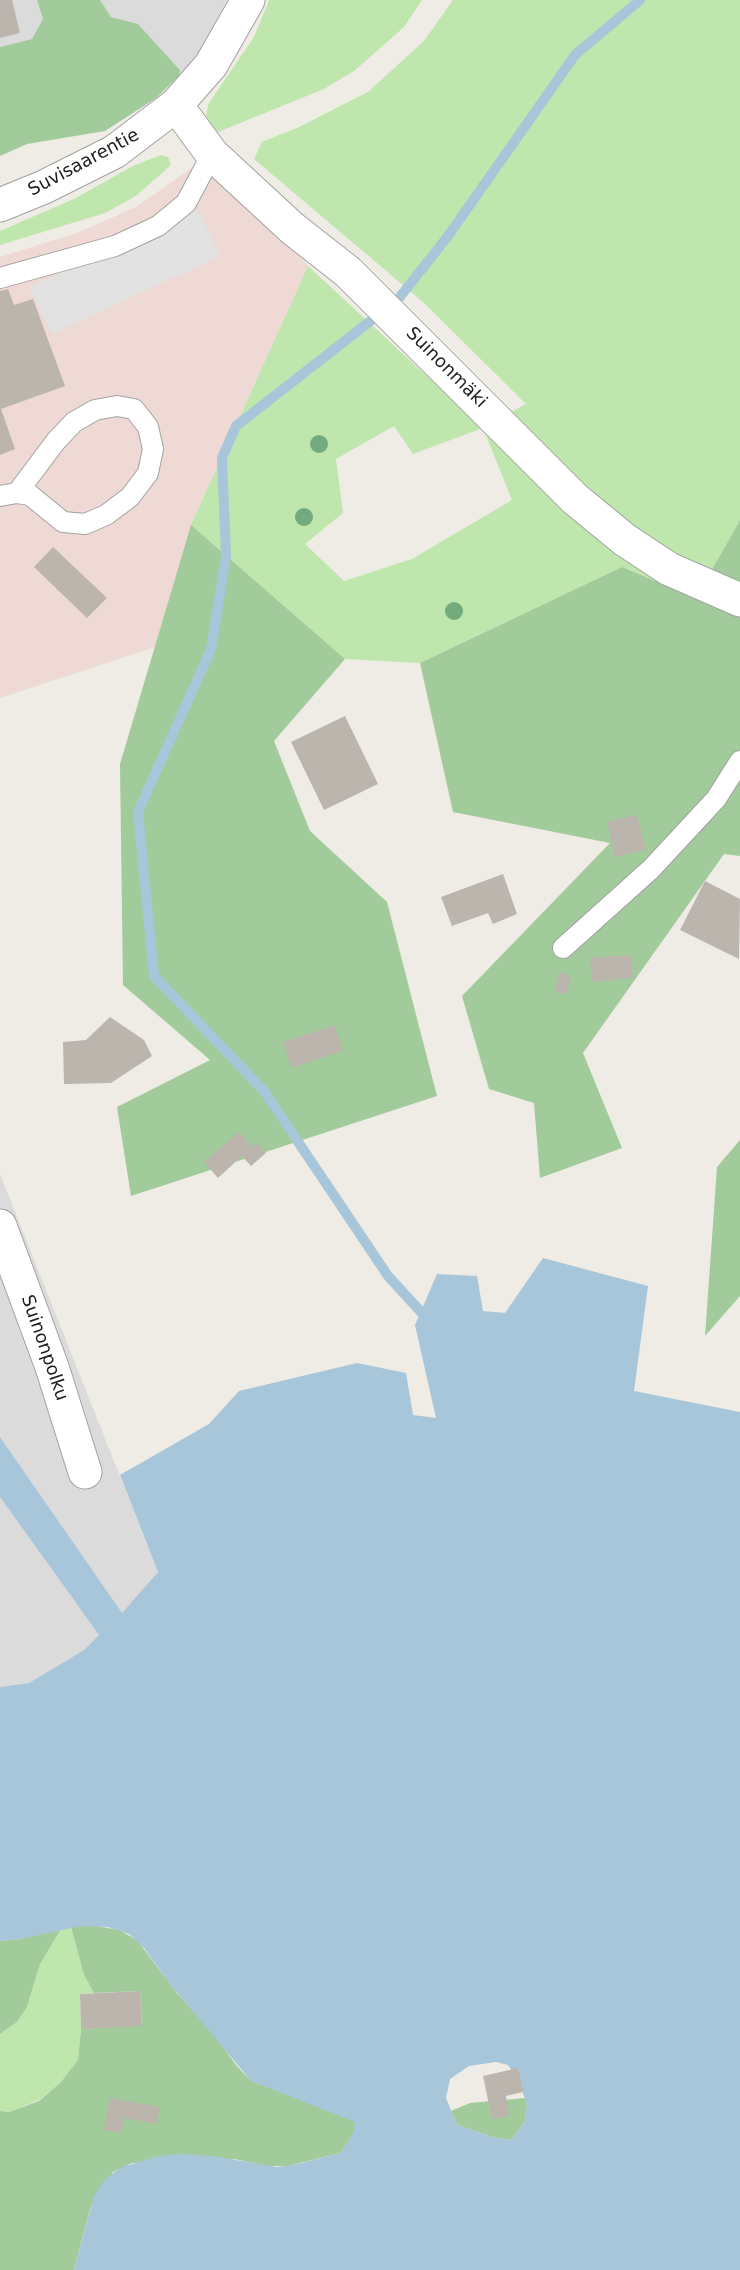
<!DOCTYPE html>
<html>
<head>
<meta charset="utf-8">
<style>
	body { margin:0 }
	canvas { display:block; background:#eeece4 }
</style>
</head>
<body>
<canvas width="740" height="2270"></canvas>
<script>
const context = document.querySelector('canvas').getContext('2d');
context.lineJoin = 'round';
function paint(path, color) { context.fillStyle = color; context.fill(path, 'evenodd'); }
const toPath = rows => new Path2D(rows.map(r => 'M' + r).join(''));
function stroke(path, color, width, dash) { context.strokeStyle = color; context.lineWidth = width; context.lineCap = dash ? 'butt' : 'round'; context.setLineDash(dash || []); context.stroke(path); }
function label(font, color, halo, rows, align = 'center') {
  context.font = font + ' "DejaVu Sans",sans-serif'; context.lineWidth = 4.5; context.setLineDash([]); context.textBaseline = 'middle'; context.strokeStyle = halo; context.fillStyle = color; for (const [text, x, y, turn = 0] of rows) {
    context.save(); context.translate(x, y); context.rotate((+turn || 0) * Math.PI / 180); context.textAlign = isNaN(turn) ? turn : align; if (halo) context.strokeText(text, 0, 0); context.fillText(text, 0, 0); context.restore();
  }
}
const residential = toPath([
	[0,0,37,0,44,19,32,39,0,47],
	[100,0,227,0,196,59,179,76,180,70,138,24,111,17],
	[0,1174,158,1572,122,1614,0,1437],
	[0,1497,99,1635,84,1650,29,1683,0,1687]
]);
const commercial = toPath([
	[212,154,308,266,191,525,155,647,0,698,0,257,77,233,136,207]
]);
const grass = toPath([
	[269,0,422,0,404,27,354,71,324,89,218,132,211,126,206,114,209,103,254,37],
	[453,0,740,0,740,520,696,598,622,567,420,663,345,659,191,525,308,266,483,428,526,404,424,303,254,159,262,142,299,127,368,92,424,41],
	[394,426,413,454,483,428,512,500,412,559,344,581,305,544,343,513,336,459],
	[161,155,168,157,171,165,136,196,105,213,0,245,0,231,74,199,133,166],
	[71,1927,84,1975,94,1993,80,1994,81,2029,78,2060,61,2082,39,2100,9,2112,0,2111,0,2034,17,2022,27,2007,40,1964,61,1929]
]);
const forest = toPath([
	[37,0,100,0,111,17,138,24,180,70,179,76,156,98,105,131,27,144,0,156,0,47,32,39,43,19],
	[740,520,740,856,724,854,583,1053,622,1148,540,1178,534,1103,489,1089,462,996,610,843,453,812,420,663,622,567,696,598],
	[191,525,345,659,274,741,310,831,387,902,437,1096,131,1196,117,1107,210,1060,123,985,120,764],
	[740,1140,740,1296,705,1336,717,1167],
	[91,1925,119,1930,137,1940,177,1993,213,2033,236,2065,251,2081,352,2118,355,2121,355,2132,341,2153,288,2166,267,2166,234,2159,132,2163,113,2172,91,2206,74,2270,0,2270,0,2111,9,2112,39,2101,61,2082,78,2060,81,2029,142,2025,140,1991,94,1993,84,1975,71,1927],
	[61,1929,40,1964,27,2007,17,2022,0,2034,0,1941,21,1939],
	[525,2098,527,2104,525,2122,511,2140,492,2137,457,2125,451,2111,470,2103]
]);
const parking = toPath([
	[198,209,220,256,52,334,30,287]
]);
const water = toPath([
	[543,1258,648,1286,634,1391,740,1412,740,2270,74,2270,94,2196,106,2178,122,2167,159,2156,180,2154,213,2156,277,2167,298,2164,341,2153,354,2132,355,2122,251,2081,170,1984,144,1948,129,1934,108,1927,81,1926,21,1939,0,1941,0,1687,29,1683,84,1650,99,1635,0,1497,0,1437,122,1613,158,1572,120,1475,209,1424,239,1391,357,1363,406,1373,413,1415,436,1418,415,1325,437,1274,477,1276,483,1311,505,1313],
	[496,2062,508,2065,517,2077,527,2104,525,2122,511,2140,492,2137,457,2125,446,2098,450,2079,469,2066]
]);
const stream = toPath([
	[399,298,448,236,575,55,640,0],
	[373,319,236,426,222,458,226,556,211,649,138,812,154,976,264,1091,388,1276,421,1312]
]);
const building = toPath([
	[0,0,12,0,20,33,0,38],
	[8,289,14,305,33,299,65,386,1,409,15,449,0,455,0,291],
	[53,547,107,598,87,618,34,567],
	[345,716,378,784,324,810,291,742],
	[637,815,646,850,615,857,607,822],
	[503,874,517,914,493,924,488,913,452,926,441,897],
	[705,881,740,899,739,959,680,930],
	[631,955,633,978,592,982,590,958],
	[560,972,571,976,566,994,554,992],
	[110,1017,144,1040,152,1056,111,1083,64,1084,63,1042,86,1040],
	[335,1025,343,1051,291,1068,283,1042],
	[239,1132,252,1147,257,1142,266,1153,251,1166,242,1156,218,1178,204,1162],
	[140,1991,142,2026,81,2029,80,1994],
	[518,2068,523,2092,506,2096,510,2116,492,2119,483,2076],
	[110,2098,160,2107,157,2124,124,2118,121,2133,104,2130]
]);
const service = toPath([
	[0,278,115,246,158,226,186,203,212,154],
	[0,496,17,493,30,495,63,522,85,524,106,515,130,497,148,473,153,449,148,427,134,409,117,406,95,410,74,422,56,441,17,493],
	[563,948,651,869,716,799,740,761]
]);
const minor = toPath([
	[176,105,212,154,292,228,348,272,575,499,625,540,669,569,740,600],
	[0,1226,52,1367,85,1472]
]);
const tertiary = toPath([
	[0,205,44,187,114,152,176,105,211,65,248,0]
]);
const trees = [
	[319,444],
	[304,517],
	[454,611]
];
const streetNames = [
	["Suvisaarentie",84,163,-28],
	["Suinonmäki",446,368,45],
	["Suinonpolku",44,1348,71]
];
paint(residential, '#dcdbdb');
paint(commercial, '#eed9d4');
paint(grass, '#bfe6ad');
paint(forest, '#a1cb9b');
paint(parking, '#e2e2e2');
paint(water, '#a7c6d9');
stroke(stream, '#a7c6d9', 10);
paint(building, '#bbb5ae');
stroke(service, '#a2a2a2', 22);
stroke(minor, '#a2a2a2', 35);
stroke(tertiary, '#a2a2a2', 35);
stroke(service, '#fff', 20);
stroke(minor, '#fff', 33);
stroke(tertiary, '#fff', 33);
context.fillStyle = '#74ab7e';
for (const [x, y] of trees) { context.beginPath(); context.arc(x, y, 9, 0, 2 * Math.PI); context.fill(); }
label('18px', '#1e1e1e', '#fff', streetNames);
</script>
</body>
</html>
